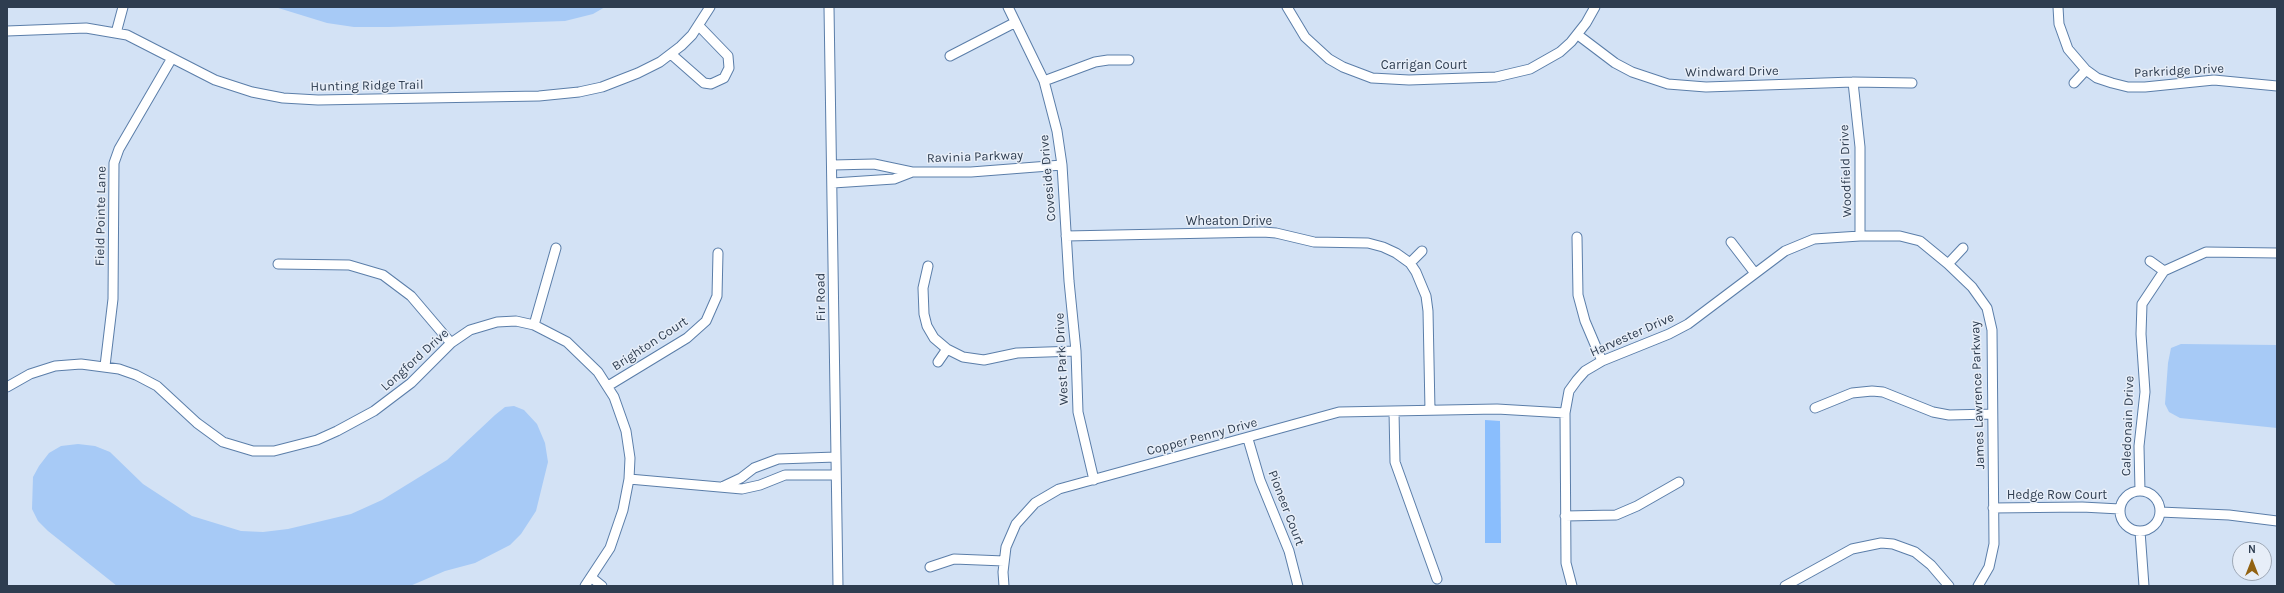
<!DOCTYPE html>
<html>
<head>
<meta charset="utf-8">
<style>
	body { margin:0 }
	#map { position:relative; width:2284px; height:593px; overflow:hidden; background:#d3e2f5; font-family:Karla,sans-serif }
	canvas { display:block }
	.frame { position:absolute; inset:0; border:8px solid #2e3d50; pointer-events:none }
	.north { position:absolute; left:2232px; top:541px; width:40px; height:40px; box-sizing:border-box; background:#e7eef8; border:1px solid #9da7b5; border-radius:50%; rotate:0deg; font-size:11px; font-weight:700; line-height:16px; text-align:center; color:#2e3d50 }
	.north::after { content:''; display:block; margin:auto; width:14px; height:18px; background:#926211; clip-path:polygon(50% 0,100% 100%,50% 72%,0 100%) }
</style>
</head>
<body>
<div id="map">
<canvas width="2284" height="593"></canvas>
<div class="frame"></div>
<div class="north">N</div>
</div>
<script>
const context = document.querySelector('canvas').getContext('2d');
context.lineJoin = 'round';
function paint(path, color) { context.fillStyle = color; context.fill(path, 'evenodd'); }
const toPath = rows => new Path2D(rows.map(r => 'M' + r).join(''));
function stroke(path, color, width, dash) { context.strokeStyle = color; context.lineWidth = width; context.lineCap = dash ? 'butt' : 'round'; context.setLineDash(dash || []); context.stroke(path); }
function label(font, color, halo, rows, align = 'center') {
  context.font = font + ' Karla,sans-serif'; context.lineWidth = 3; context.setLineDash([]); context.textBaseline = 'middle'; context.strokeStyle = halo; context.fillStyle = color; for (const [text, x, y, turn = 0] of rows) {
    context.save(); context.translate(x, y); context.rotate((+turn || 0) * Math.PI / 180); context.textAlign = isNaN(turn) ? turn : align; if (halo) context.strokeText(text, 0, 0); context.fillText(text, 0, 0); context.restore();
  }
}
const green = toPath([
	[1485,420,1500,421,1501,543,1485,543]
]);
const water = toPath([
	[275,7,605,7,593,14,565,21,389,27,354,27,327,23],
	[2181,344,2277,345,2277,428,2180,418,2169,412,2165,404,2168,363,2171,348],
	[514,406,524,410,537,424,545,443,548,462,536,511,521,534,510,545,475,563,445,571,410,586,117,586,48,531,38,521,32,509,33,477,39,466,49,453,61,446,78,444,95,446,110,452,143,484,192,516,241,531,263,532,288,529,351,514,382,500,447,460,495,415,505,407]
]);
const minor = toPath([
	[829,7,838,586],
	[1008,7,1044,81,1057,131,1062,165,1069,281,1076,351,1078,412,1094,480],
	[1287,7,1305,37,1329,59,1343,67,1372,78,1409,80,1496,77,1530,69,1560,52,1571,42,1586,23,1595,7],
	[2058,7,2059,24,2068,49,2086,70,2097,78,2112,83,2128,87,2145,87,2214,80,2277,86],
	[7,31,86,28,127,35,215,80,252,92,283,98,318,100,539,96,579,92,602,87,638,73,660,62,681,46,692,35,710,7],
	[116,33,123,7],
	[1578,35,1615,63,1632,72,1668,84,1706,87,1853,82,1912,83],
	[671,54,704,83,711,84,724,78,729,68,728,56,699,26],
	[950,56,1014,23],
	[1044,81,1095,62,1108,60,1129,60],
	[1853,82,1860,147,1860,236],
	[2074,83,2086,70],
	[833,165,874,164,912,172,971,172,1062,165],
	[833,183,894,179,912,172],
	[1066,236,1263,232,1276,233,1314,242,1368,243,1383,247,1396,253,1410,263,1416,272,1426,296,1428,311,1430,410],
	[1577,237,1578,295,1585,321,1602,361],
	[1731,242,1754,272],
	[2150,261,2164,271],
	[1410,263,1422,251],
	[278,264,349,265,383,275,411,296,451,343],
	[1948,264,1963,248],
	[928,266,923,288,924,314,927,326,934,338,947,349,963,357,984,360,1017,353,1076,351],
	[2164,271,2206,252,2277,253],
	[534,325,556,248],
	[938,362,947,349],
	[105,366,113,299,114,163,119,149,172,58],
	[608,386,687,338,706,321,717,296,718,253],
	[7,387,30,374,55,366,81,364,119,369,136,375,157,386,197,423,223,442,253,451,274,451,317,440,337,431,374,411,411,383,451,343,470,330,497,322,516,321,534,325,567,342,598,372,614,397,626,431,630,458,629,479,623,510,610,548,585,586],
	[1815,408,1852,393,1872,391,1883,392,1933,412,1949,415,1992,414],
	[1394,411,1395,462,1437,579],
	[1248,439,1260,480,1289,551,1298,586],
	[629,479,742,489,760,485,785,475,836,475],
	[724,486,741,478,754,468,778,459,836,457],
	[2140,491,2139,446,2145,392,2141,334,2142,304,2164,271],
	'2120 511a20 20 0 1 1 40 0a20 20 0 1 1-40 0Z',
	[1993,508,2082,507,2120,509],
	[2160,512,2229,515,2277,521],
	[1565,516,1616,515,1637,506,1679,482],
	[2140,531,2144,586],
	[930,567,954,559,1004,561],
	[592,578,602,586],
	[1004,586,1003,572,1006,547,1016,524,1035,503,1059,489,1339,412,1497,409,1565,413],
	[1572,586,1566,563,1565,413,1569,391,1577,380,1585,371,1602,361,1669,334,1688,324,1785,251,1814,239,1860,236,1900,236,1920,241,1948,264,1972,287,1987,308,1992,330,1994,544,1989,567,1978,586],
	[1785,586,1852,549,1881,543,1893,544,1915,552,1931,565,1949,586]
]);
const streetNames = [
	["Carrigan Court",1424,65],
	["Parkridge Drive",2179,71,-3],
	["Windward Drive",1732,72,-1],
	["Hunting Ridge Trail",367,86,-1],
	["Ravinia Parkway",975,157,-2],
	["Woodfield Drive",1846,171,-92],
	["Coveside Drive",1048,178,-95],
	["Field Pointe Lane",101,216,-89],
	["Wheaton Drive",1229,221],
	["Fir Road",821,297,-91],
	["Harvester Drive",1632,335,-24],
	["Brighton Court",650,344,-33],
	["West Park Drive",1062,359,-93],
	["Longford Drive",415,360,-42],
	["James Lawrence Parkway",1978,395,-92],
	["Caledonain Drive",2128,426,-88],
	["Copper Penny Drive",1202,437,-15],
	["Hedge Row Court",2057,495],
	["Pioneer Court",1286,508,69]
];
paint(green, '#8abefd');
paint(water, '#a7caf6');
stroke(minor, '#5b7ea9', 11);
stroke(minor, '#fff', 9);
label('13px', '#2e3d50', '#e7eef8', streetNames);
</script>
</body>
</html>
